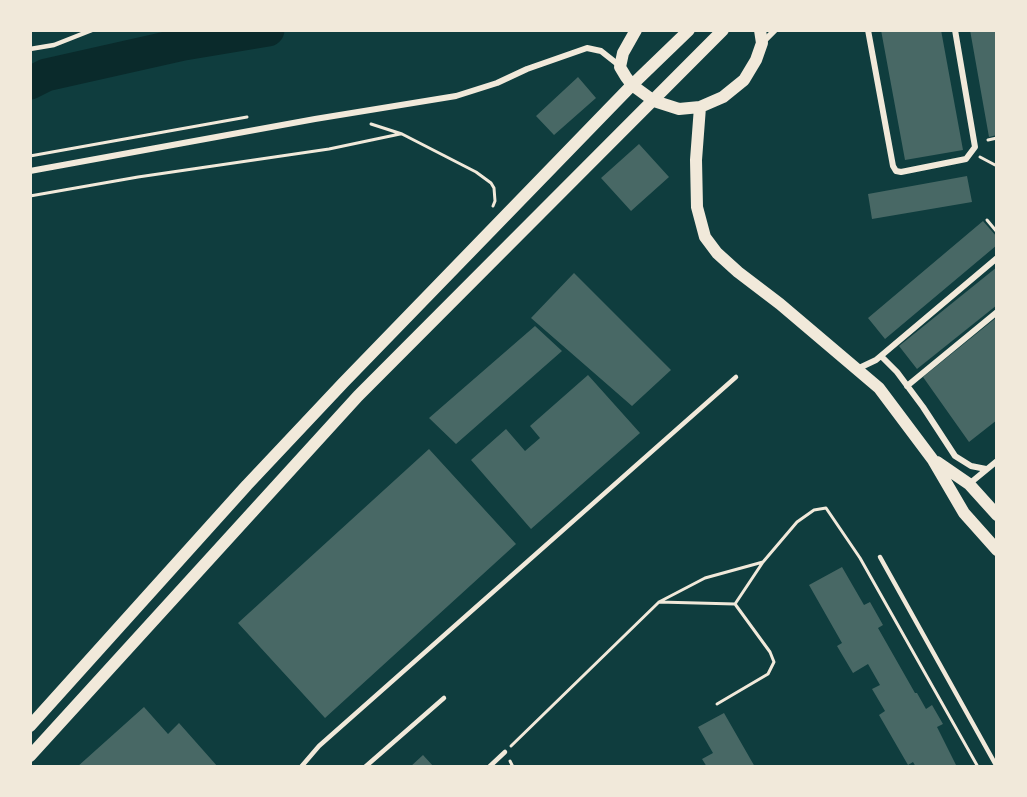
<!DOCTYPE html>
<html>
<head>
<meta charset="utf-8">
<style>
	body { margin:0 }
	#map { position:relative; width:1027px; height:797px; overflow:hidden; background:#0f3d3e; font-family:Overpass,sans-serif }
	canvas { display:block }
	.frame { position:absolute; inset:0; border:32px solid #f1e9da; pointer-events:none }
</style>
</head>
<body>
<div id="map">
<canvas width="1027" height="797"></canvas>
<div class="frame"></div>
</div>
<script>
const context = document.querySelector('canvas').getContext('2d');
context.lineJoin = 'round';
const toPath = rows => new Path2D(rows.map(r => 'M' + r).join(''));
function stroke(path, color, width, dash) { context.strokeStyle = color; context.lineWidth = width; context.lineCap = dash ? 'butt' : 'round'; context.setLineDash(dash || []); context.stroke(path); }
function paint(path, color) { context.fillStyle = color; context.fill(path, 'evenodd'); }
const river = toPath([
	[30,83,46,75,184,44,268,30]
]);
const building = toPath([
	[881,30,941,30,963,150,905,160],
	[970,30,997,30,997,135,989,137],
	[578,77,596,98,554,135,536,116],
	[639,144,669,177,631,211,601,178],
	[967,176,972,202,872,219,868,194],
	[983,221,997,237,997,245,885,339,868,318],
	[997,267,997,305,917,369,899,346],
	[574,273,671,370,632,406,531,318],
	[997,317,997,420,969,442,923,377],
	[535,326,562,351,456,444,429,418],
	[588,375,640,433,531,529,471,460,506,429,525,451,540,438,530,426],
	[429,449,516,544,325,718,238,623],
	[842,567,864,605,870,602,883,625,878,628,915,693,917,693,926,709,932,705,943,724,937,727,957,767,916,767,913,762,908,765,879,715,885,711,872,689,880,685,868,664,853,673,837,646,842,643,809,585],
	[144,707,168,734,179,723,218,767,77,767],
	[724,713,755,767,707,767,702,759,713,753,698,727],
	[423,755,434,767,410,767]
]);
const path = toPath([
	[371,124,402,134,476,172,491,183,494,188,495,201,493,206],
	[988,140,997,138],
	[30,156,247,117],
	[980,157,997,166],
	[30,196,138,177,329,149,400,134],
	[987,220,997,232],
	[763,562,797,522,814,510,826,508,860,558,978,767],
	[717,704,768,674,774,662,770,652,735,604],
	[511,746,659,602,705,578,763,562,735,604,659,602],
	[510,761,513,767]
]);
const service = toPath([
	[30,49,54,45,92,30],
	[880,557,997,767],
	[301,767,319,746,736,377],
	[365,767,444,698],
	[489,767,505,752]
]);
const minor = toPath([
	[868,30,893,166,896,171,901,172,966,159,975,147,955,30],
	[762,43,775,30],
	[30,171,315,119,456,96,497,83,527,69,587,48,601,51,620,66],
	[881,356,897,372,923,407,955,456,971,466,986,469],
	[857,369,876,360,997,258],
	[907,386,997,312],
	[969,484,997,461]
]);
const secondary = toPath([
	[636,30,623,53,620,67,626,77,632,85,654,101,679,109,700,107,723,97,744,80,756,60,762,43,760,30],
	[700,107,696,160,697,207,705,237,717,253,738,272,780,304,879,388,933,460,964,513,997,550],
	[937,462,969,484,997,515],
	[30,726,247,485,344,382,632,85,689,30],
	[30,756,358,396,723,30]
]);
stroke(river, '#0a2a2b', 33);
paint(building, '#486865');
stroke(path, '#f1e9da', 3);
stroke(service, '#f1e9da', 4.5);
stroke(minor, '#f1e9da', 6);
stroke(secondary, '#f1e9da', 12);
</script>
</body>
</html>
